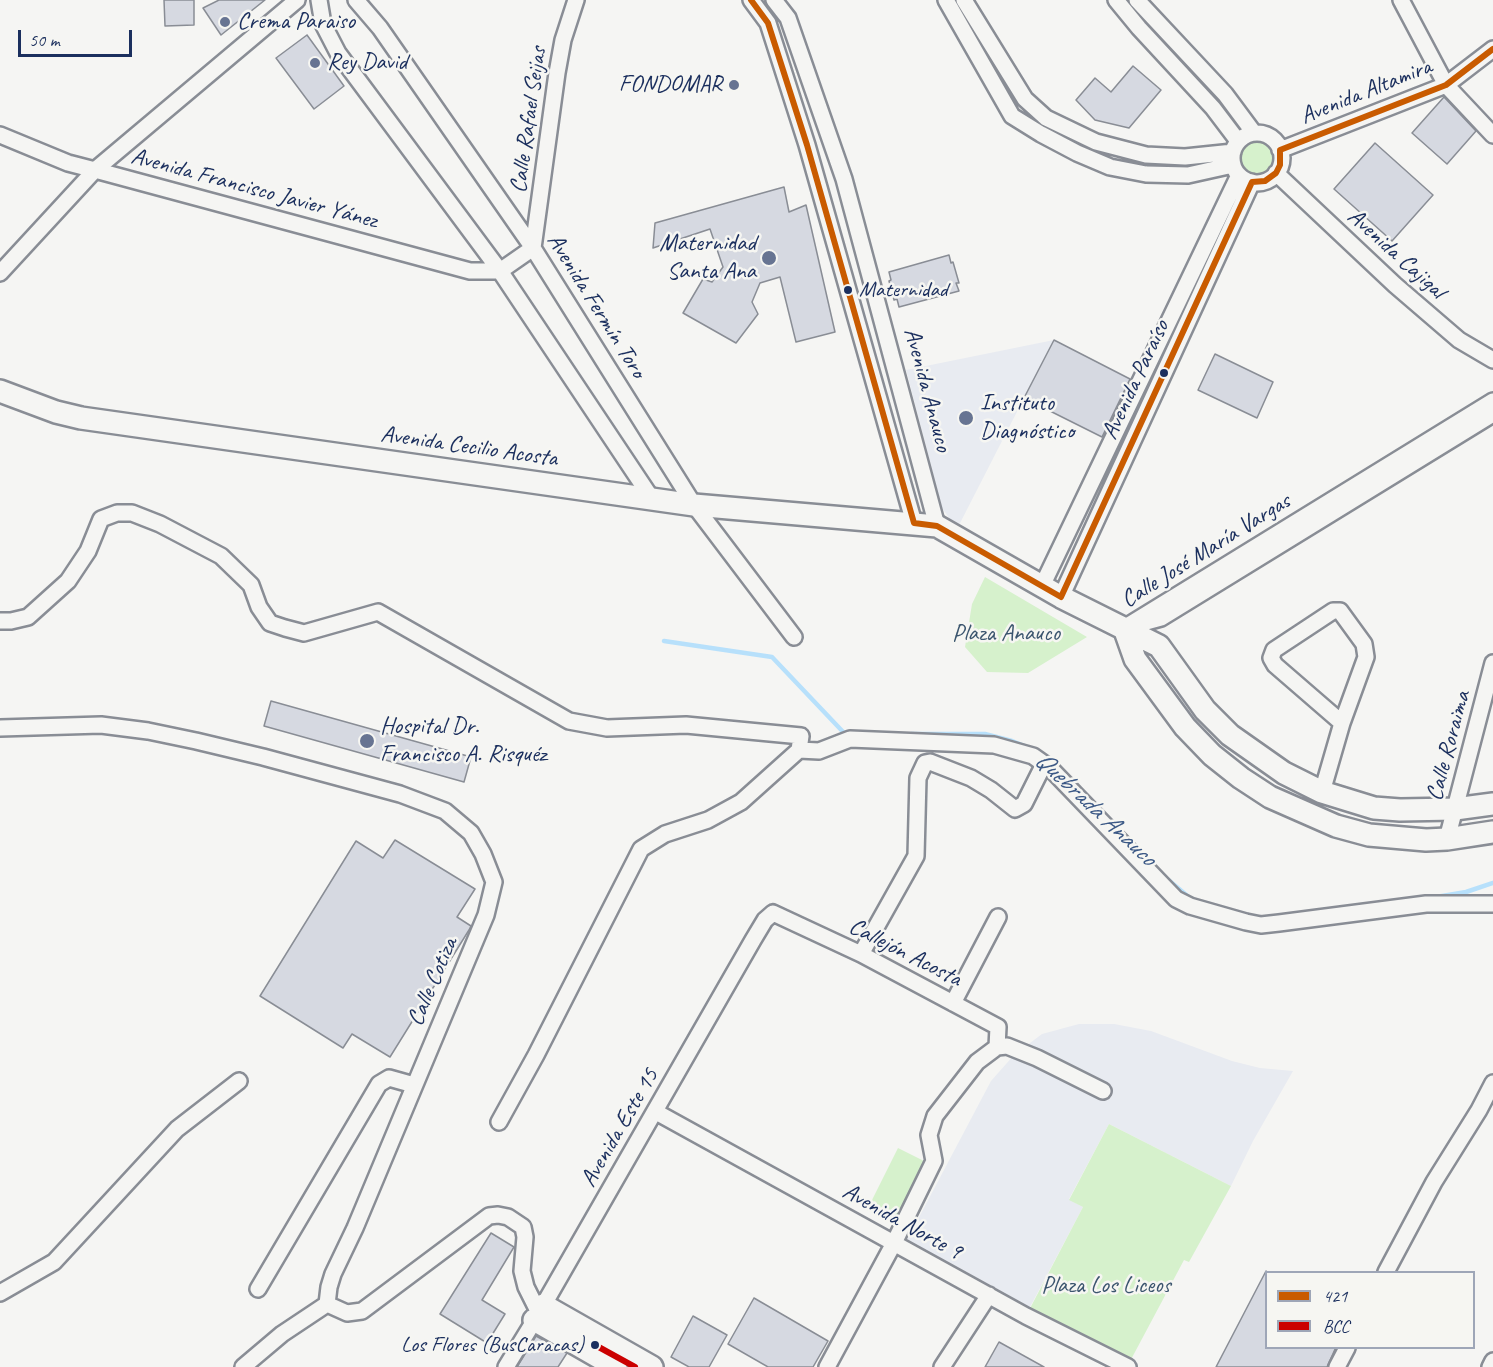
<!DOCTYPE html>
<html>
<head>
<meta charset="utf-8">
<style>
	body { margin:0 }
	#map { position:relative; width:1493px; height:1367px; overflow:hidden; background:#f5f5f3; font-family:Caveat,sans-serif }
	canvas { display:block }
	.legend { position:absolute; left:1265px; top:1271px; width:210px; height:78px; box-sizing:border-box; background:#f6f6f2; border:2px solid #9ea6b7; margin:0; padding:8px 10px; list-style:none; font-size:18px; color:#1b2f5e }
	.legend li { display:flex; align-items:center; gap:12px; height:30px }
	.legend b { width:30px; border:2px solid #9ea6b7 }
	.scale { position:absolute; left:18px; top:30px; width:114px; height:27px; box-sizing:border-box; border:3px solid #1b2f5e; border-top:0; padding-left:8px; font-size:18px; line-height:21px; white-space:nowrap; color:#1b2f5e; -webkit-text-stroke:4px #f6f6f2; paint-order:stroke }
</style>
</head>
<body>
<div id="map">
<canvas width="1493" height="1367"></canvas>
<ul class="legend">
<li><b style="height:8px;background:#c95b00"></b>421</li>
<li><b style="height:8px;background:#cb0000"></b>BCC</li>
</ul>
<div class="scale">50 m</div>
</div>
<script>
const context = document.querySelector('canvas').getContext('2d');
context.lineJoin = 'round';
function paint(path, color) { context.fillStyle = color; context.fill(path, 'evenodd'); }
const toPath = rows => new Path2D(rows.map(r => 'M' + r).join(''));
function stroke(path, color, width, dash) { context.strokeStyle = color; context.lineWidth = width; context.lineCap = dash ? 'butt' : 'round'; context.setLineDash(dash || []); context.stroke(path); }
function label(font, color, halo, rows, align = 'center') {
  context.font = font + ' Caveat,sans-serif'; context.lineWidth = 5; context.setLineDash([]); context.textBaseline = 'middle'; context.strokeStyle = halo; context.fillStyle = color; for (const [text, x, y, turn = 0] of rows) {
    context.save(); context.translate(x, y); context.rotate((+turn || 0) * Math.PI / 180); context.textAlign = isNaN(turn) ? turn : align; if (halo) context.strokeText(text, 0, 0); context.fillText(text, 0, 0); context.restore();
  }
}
const built = toPath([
	[1054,340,1134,381,1104,438,1024,398,957,529,942,508,906,370],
	[1079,1024,1114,1024,1151,1031,1232,1061,1260,1068,1293,1071,1253,1141,1231,1186,1109,1124,1069,1199,1083,1207,1030,1307,907,1240,991,1081,1014,1055,1042,1034]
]);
const green = toPath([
	'1236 157a21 21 0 1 1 42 0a21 21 0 1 1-42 0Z',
	[985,577,1087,637,1028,673,987,672,965,647,972,604],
	[1109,1124,1231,1186,1189,1262,1184,1260,1127,1367,1026,1316,1083,1207,1069,1200],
	[898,1148,926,1162,896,1224,867,1210]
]);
const stream = toPath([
	[664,641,772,657,846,735,849,735],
	[911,734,985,734,1012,741,1027,747],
	[1166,878,1191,899],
	[1436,897,1466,892,1493,883]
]);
const building = toPath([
	[164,0,194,0,194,25,165,26,164,0],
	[219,0,265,0,221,35,203,8,219,0],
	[307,35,344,86,314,109,276,58,307,35],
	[1133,66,1161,90,1129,128,1095,120,1076,100,1095,78,1111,92,1133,66],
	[1444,97,1476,131,1447,164,1412,133,1444,97],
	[1375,143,1433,195,1392,241,1334,189,1375,143],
	[784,187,789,212,806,205,835,332,796,342,780,277,760,283,752,302,758,314,736,343,683,313,703,279,712,282,723,267,710,229,653,248,655,223,784,187],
	[949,255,951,263,953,262,959,283,956,283,959,291,899,307,897,299,894,300,889,281,891,280,889,272,949,255],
	[1054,340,1130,379,1102,437,1024,398,1054,340],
	[1215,354,1273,382,1257,418,1198,390,1215,354],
	[271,701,471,757,464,782,264,726,271,701],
	[395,840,475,889,457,917,471,926,469,930,390,1057,352,1034,343,1048,260,996,356,841,383,858,395,840],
	[491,1233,514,1247,482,1300,505,1314,487,1343,440,1314,491,1233],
	[1266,1271,1266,1347,1336,1347,1327,1367,1216,1367,1266,1271],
	[754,1298,828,1341,813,1367,768,1367,728,1344,754,1298],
	[693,1316,727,1335,709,1367,689,1367,671,1357,693,1316],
	[536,1336,567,1353,558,1367,517,1367,536,1336],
	[999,1342,1044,1367,985,1367,999,1342]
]);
const street = toPath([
	[319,0,323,24,338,53,500,271,652,499],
	[356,0,380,28,533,248,694,505,794,637],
	[751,0,768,23,807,145,914,523],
	[774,0,788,18,844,179,937,526],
	[946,0,1012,116,1041,134,1077,153,1110,167,1146,174,1188,175,1233,165],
	[964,0,1025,99,1046,118,1096,142,1146,155,1185,157,1233,152],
	[1116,0,1139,28,1213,108,1238,141],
	[1137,0,1225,94,1254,133],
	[1401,0,1446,85,1493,135],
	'1232 158a25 25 0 1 1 50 0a25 25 0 1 1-50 0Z',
	[0,135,68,163,95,170,470,271,500,271,533,248,557,73,563,40,576,0],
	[1280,150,1446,85,1493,49],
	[1276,173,1395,285,1459,340,1493,360],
	[0,273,95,170,297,0],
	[1042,586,1239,175],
	[1061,597,1252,182],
	[0,621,11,621,28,617,68,581,88,551,101,519,117,513,132,513,160,524,221,556,251,585,259,607,270,623,285,628,304,633,378,612,569,721,607,728,686,725,801,736,799,750,741,802,708,820,665,834,641,849,536,1055,499,1122],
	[1139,624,1161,618,1493,414],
	[1124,628,1493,401],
	[0,728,101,725,148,731,196,741,263,757,400,794,445,811,471,833,483,854,494,882,486,915,355,1228,333,1274,329,1287,327,1304],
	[799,750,819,751,850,739,994,745,1033,756,1050,768,1176,899,1190,906,1246,922,1261,925,1279,923,1426,904,1493,904],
	[1322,792,1342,723,1275,665,1271,658,1274,650,1333,611,1340,611,1364,644,1366,657,1342,723],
	[1447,839,1493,663],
	[861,954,916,856,918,778,925,763,930,762,971,778,991,790,1015,809,1024,804,1044,764],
	[953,1003,998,917],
	[656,1112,1026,1316,1128,1367],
	[1386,1272,1434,1182,1479,1110,1493,1083],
	[258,1289,379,1084,389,1078,414,1085],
	[0,1293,54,1262,177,1129,239,1081],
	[327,1304,347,1313,362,1311,489,1216,498,1215,508,1217,523,1227,525,1237,522,1271,526,1287,539,1313],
	[243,1367,282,1334,327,1304],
	[506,1367,539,1313,753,940,765,920,773,913,861,954,998,1027,997,1047],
	[827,1367,894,1243,934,1161,929,1135,935,1116,977,1062,997,1047,1007,1046,1037,1058,1103,1091],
	[942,1367,989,1295],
	[1337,1367,1347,1348],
	[1490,1367,1493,1361]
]);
const secondary = toPath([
	[0,391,56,412,81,418,694,505,937,526,1061,597,1159,646,1205,710,1230,735,1284,773,1322,792,1374,808,1400,810,1455,809,1493,804],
	[1124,628,1135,659,1185,727,1212,755,1241,778,1270,797,1336,826,1369,835,1426,840,1447,839,1493,832],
	[543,1305,652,1367],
	[534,1320,616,1367]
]);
const bus1 = toPath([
	[751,0,768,23,807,145,914,523,937,526,1061,597,1252,182,1265,181,1276,173,1280,165,1280,150,1446,85,1493,49]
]);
const bus2 = toPath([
	[595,1345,635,1367]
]);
const markers = [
	[225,22,6,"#677492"],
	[315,63,6,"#677492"],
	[734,85,6,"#677492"],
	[769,258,8,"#677492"],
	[848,290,5,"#1b2f5e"],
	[1164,373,5,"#1b2f5e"],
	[966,418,8,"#677492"],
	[367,741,8,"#677492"],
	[595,1345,5,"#1b2f5e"]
];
const busNames = [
	["Maternidad",859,290],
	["Los Flores (BusCaracas)",584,1345,"right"]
];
const poiNames = [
	["Crema Paraiso",237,22],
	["Rey David",327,63],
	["FONDOMAR",722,85,"right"],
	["Maternidad",756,244,"right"],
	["Santa Ana",756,272,"right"],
	["Instituto",980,404],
	["Diagnóstico",980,432],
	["Hospital Dr.",380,727],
	["Francisco A. Risquéz",380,755]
];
const streetNames = [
	["Avenida Altamira",1366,92,-22],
	["Calle Rafael Seijas",529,120,-82],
	["Avenida Francisco Javier Yánez",254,189,15],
	["Avenida Cajigal",1396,254,42],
	["Avenida Fermín Toro",596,306,58],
	["Avenida Paraíso",1136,380,-65],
	["Avenida Anauco",927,390,75],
	["Avenida Cecilio Acosta",469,447,8],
	["Calle José María Vargas",1206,551,-32],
	["Calle Roraima",1449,746,-75],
	["Callejón Acosta",905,953,27],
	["Calle Cotiza",433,982,-67],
	["Avenida Este 15",620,1128,-60],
	["Avenida Norte 9",902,1222,29]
];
const parkNames = [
	["Plaza Anauco",1006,634],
	["Plaza Los Liceos",1106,1286]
];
const waterNames = [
	["Quebrada Anauco",1095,809,43]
];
paint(built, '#e8ebf1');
paint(green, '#d6f1cc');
stroke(stream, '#b7e0fb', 4.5);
paint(building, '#d6d9e1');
stroke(building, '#898d95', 1.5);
stroke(street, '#898d95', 20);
stroke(secondary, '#898d95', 26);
stroke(street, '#f5f5f3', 15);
stroke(secondary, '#f5f5f3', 21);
stroke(bus1, '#c95b00', 6);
stroke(bus2, '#cb0000', 6);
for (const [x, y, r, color] of markers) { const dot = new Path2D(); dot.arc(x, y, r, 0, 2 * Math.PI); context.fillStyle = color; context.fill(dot); stroke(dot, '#f6f6f2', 2); }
label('22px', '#1b2f5e', '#f6f6f2', busNames, 'left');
label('24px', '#1b2f5e', '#f6f6f2', poiNames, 'left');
label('24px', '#1b2f5e', '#f6f6f2', streetNames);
label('24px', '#3b556e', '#f6f6f2', parkNames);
label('italic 26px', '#3c5986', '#f6f6f2', waterNames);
</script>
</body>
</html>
